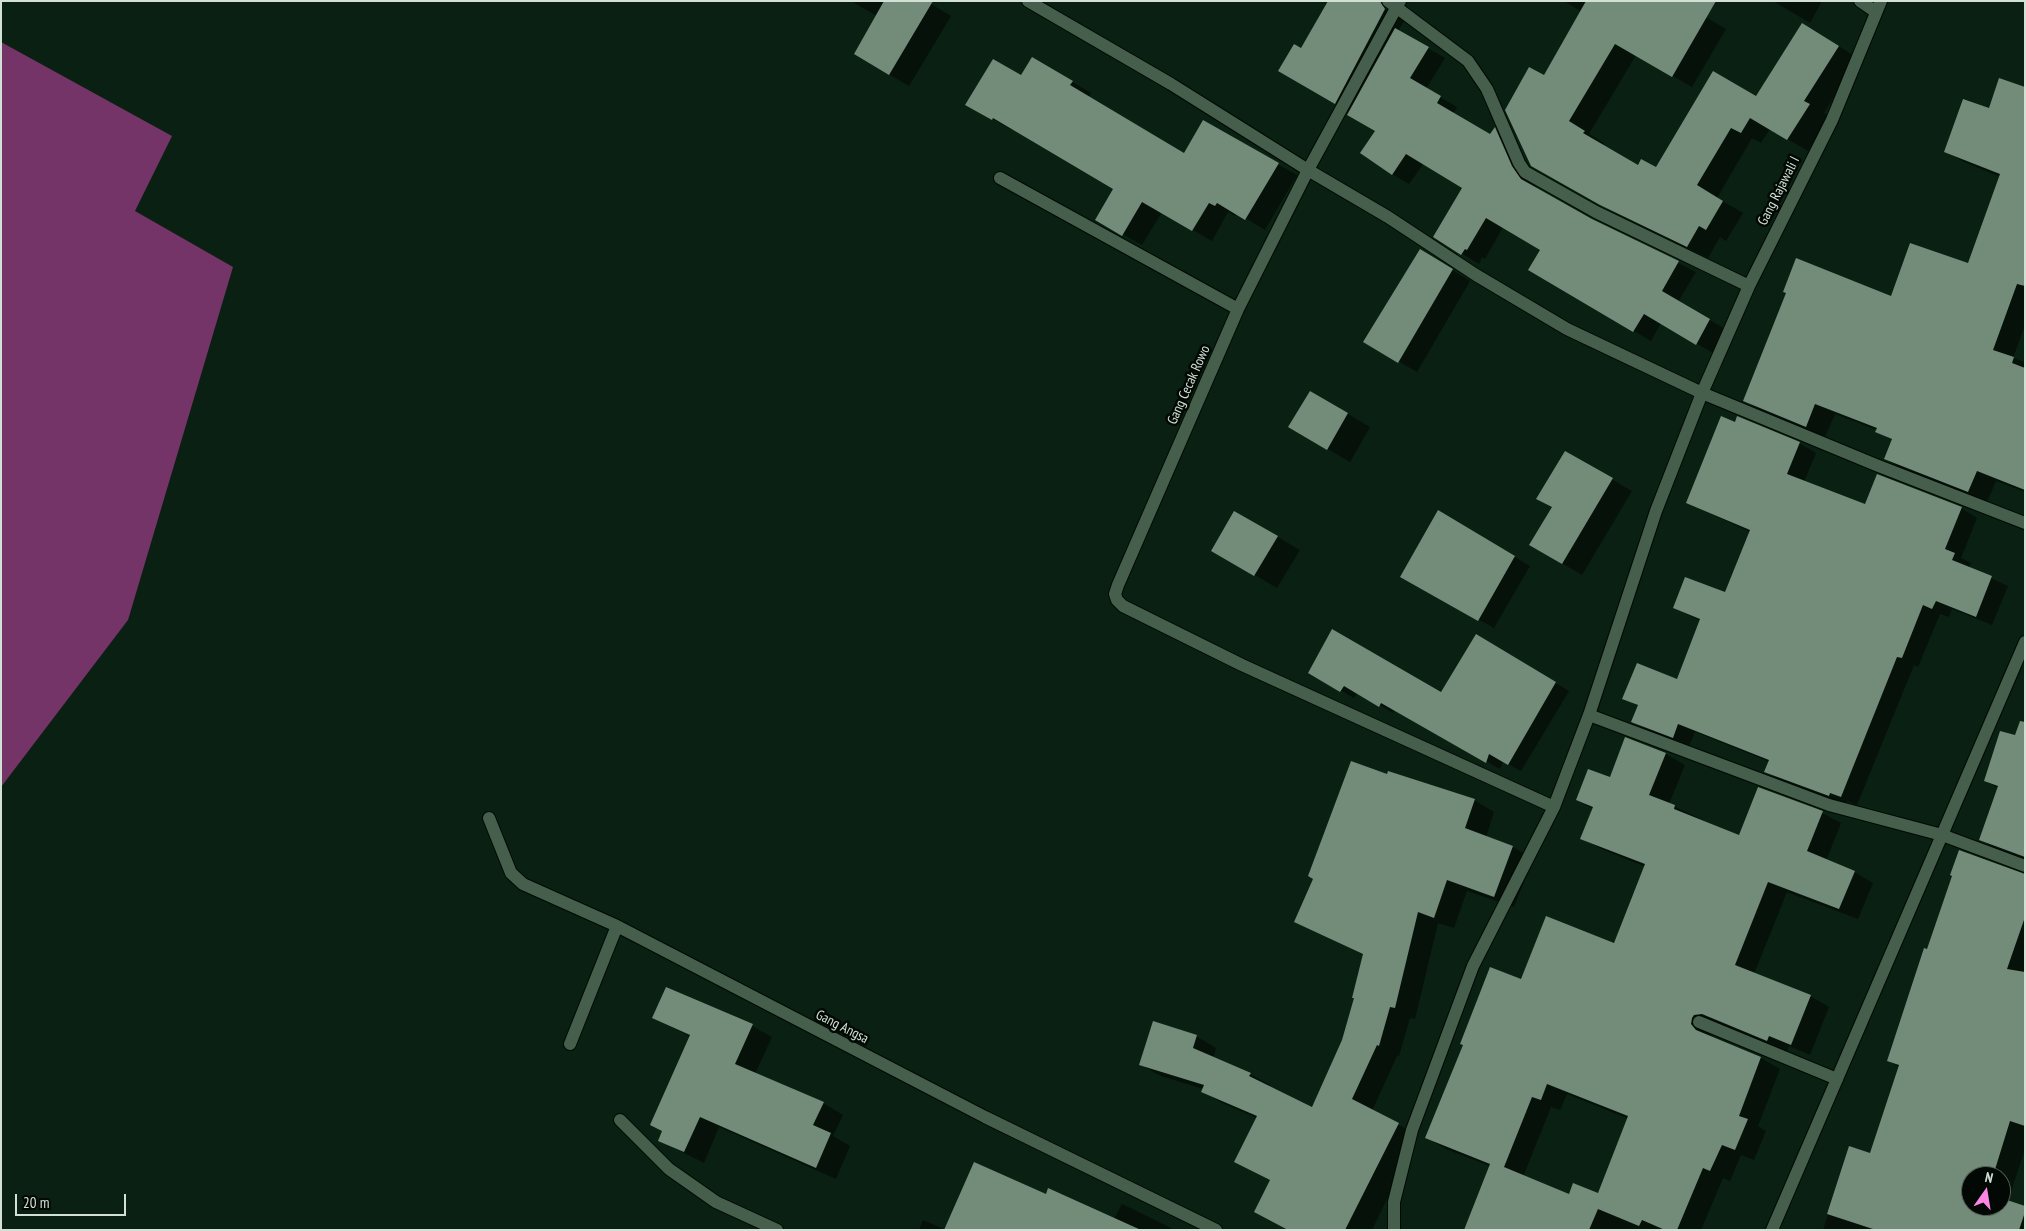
<!DOCTYPE html>
<html>
<head>
<meta charset="utf-8">
<style>
	body { margin:0 }
	#map { position:relative; width:2026px; height:1231px; overflow:hidden; background:#0a2012; font-family:"PT Sans Narrow",sans-serif }
	canvas { display:block }
	.frame { position:absolute; inset:0; border:2px solid #d2e0d5; pointer-events:none }
	.north { position:absolute; left:1961px; top:1166px; width:50px; height:50px; box-sizing:border-box; background:#020803; border:1px solid #555e57; border-radius:50%; rotate:13deg; font-size:14px; font-weight:700; line-height:20px; text-align:center; color:#d2e0d5 }
	.north::after { content:''; display:block; margin:auto; width:18px; height:22px; background:#fc86e3; clip-path:polygon(50% 0,100% 100%,50% 72%,0 100%) }
	.scale { position:absolute; left:15px; top:1194px; width:111px; height:22px; box-sizing:border-box; border:2px solid #d2e0d5; border-top:0; padding-left:6px; font-size:15px; line-height:18px; white-space:nowrap; color:#d2e0d5; -webkit-text-stroke:4px #020803; paint-order:stroke }
</style>
</head>
<body>
<div id="map">
<canvas width="2026" height="1231"></canvas>
<div class="frame"></div>
<div class="north">N</div>
<div class="scale">20 m</div>
</div>
<script>
const context = document.querySelector('canvas').getContext('2d');
context.lineJoin = 'round';
function paint(path, color) { context.fillStyle = color; context.fill(path, 'evenodd'); }
const toPath = rows => new Path2D(rows.map(r => 'M' + r).join(''));
function stroke(path, color, width, dash) { context.strokeStyle = color; context.lineWidth = width; context.lineCap = dash ? 'butt' : 'round'; context.setLineDash(dash || []); context.stroke(path); }
function label(font, color, halo, rows, align = 'center') {
  context.font = font + ' "PT Sans Narrow",sans-serif'; context.lineWidth = 5; context.setLineDash([]); context.textBaseline = 'middle'; context.strokeStyle = halo; context.fillStyle = color; for (const [text, x, y, turn = 0] of rows) {
    context.save(); context.translate(x, y); context.rotate((+turn || 0) * Math.PI / 180); context.textAlign = isNaN(turn) ? turn : align; if (halo) context.strokeText(text, 0, 0); context.fillText(text, 0, 0); context.restore();
  }
}
const forest = toPath([
	[1,42,172,136,135,211,233,267,128,620,1,787]
]);
const shadow = toPath([
	[851,1,926,1,951,16,909,86,855,54,877,16],
	[1374,1,1404,21,1398,31,1445,58,1426,89,1457,107,1453,114,1491,136,1495,129,1512,138,1529,177,1538,190,1591,220,1696,272,1678,302,1727,330,1713,353,1661,323,1651,341,1530,270,1542,250,1503,227,1485,259,1482,257,1479,264,1435,237,1464,188,1424,163,1409,184,1392,174,1377,131,1350,112,1280,71,1301,49],
	[1564,1,1678,1,1726,29,1692,87,1636,55,1589,134,1604,143,1603,146,1638,166,1656,169,1757,98,1822,36,1858,58,1824,113,1829,116,1808,151,1770,129,1761,143,1752,138,1717,198,1743,213,1726,241,1720,237,1708,258,1621,216,1532,165,1527,158,1506,110,1544,77,1582,12],
	[1773,1,1822,1,1810,23],
	[1032,58,1091,93,1089,97,1184,154,1203,122,1297,175,1265,230,1237,213,1235,216,1228,212,1212,241,1162,212,1142,245,1096,219,1115,188,1013,128,1012,130,966,104,1022,76],
	[2025,88,2025,325,2013,358,2025,362,2025,492,1996,481,1987,502,1904,470,1885,459,1893,441,1877,430,1835,414,1825,437,1764,412,1745,401,1892,297,1969,265,2001,177,1964,162,1945,151,1989,109],
	[1438,261,1470,281,1417,372,1365,342],
	[1311,392,1370,427,1350,462,1290,427],
	[1738,418,1799,443,1816,453,1804,482,1866,506,1961,508,1977,518,1961,558,1971,563,1969,568,2008,586,1992,625,1952,609,1949,617,1940,614,1918,667,1914,665,1857,805,1847,801,1846,805,1782,781,1766,772,1770,762,1695,732,1689,746,1649,731,1632,721,1638,706,1624,698,1677,680,1701,621,1674,608,1726,594,1750,532,1688,503],
	[1565,452,1632,491,1582,575,1531,545,1553,507],
	[1235,512,1300,550,1277,588,1212,550],
	[1439,512,1530,566,1494,628,1402,576],
	[1476,635,1569,691,1521,771,1503,761,1500,769,1395,710,1393,713,1358,692,1354,698,1309,672,1442,693],
	[2025,718,2025,860,2000,851,1980,839,1998,788,1985,781,2018,737],
	[1626,739,1666,754,1685,765,1669,804,1739,837,1759,789,1822,813,1841,823,1826,861,1854,872,1873,883,1858,919,1787,892,1754,974,1810,996,1829,1007,1810,1055,1789,1046,1787,1051,1722,1025,1714,1026,1710,1031,1711,1037,1761,1058,1780,1069,1758,1126,1766,1131,1754,1160,1741,1155,1730,1181,1723,1178,1701,1230,1466,1230,1490,1166,1446,1149,1427,1138,1521,981,1615,945,1646,867,1601,849,1582,838,1593,809,1578,800,1610,779],
	[1567,1094,1629,1119,1598,1195,1570,1195,1523,1177,1551,1107,1560,1110],
	[1388,776,1474,800,1494,812,1486,837,1513,847,1533,859,1514,907,1467,891,1454,928,1438,923,1415,1019,1410,1018,1399,1056,1397,1056,1372,1111,1418,1135,1372,1230,1288,1230,1255,1212,1271,1181,1236,1162,1257,1118,1222,1103,1202,1091,1203,1089,1161,1076,1141,1065,1196,1036,1216,1048,1213,1058,1250,1074,1270,1085,1269,1087,1312,1108,1344,1040,1356,999,1364,955,1296,922],
	[2025,875,2025,1149,2008,1201,2025,1207,2025,1230,1823,1230,1850,1147,1871,1154,1899,1067,1888,1060,1928,950],
	[1971,1176,2001,1176,2001,1206,1971,1206],
	[654,1018,752,1026,772,1037,755,1074,823,1103,843,1115,833,1136,850,1146,836,1179,719,1127,704,1163,659,1140,691,1037],
	[1046,1195,1114,1219,1122,1204,1173,1229,919,1230,923,1220,946,1230]
]);
const building = toPath([
	[884,1,933,1,889,75,854,54],
	[1328,1,1380,1,1385,9,1335,104,1278,71,1294,44,1301,48],
	[1586,1,1716,1,1672,77,1615,44,1569,121,1585,131,1583,133,1638,165,1641,159,1656,167,1713,71,1756,96,1802,23,1839,46,1804,101,1810,104,1787,140,1750,118,1741,133,1731,128,1697,185,1723,201,1706,230,1699,226,1687,247,1600,205,1531,166,1505,110,1529,67,1544,75],
	[1395,28,1429,47,1410,78,1441,96,1437,103,1490,134,1495,127,1512,166,1521,179,1592,219,1679,261,1662,291,1710,319,1696,345,1644,314,1633,332,1528,270,1540,250,1486,218,1467,250,1465,249,1461,255,1433,237,1462,188,1406,154,1392,175,1360,153,1375,131,1347,115],
	[1032,57,1073,81,1070,85,1184,153,1203,120,1279,163,1245,220,1217,203,1215,206,1209,203,1192,231,1142,202,1122,236,1095,220,1113,189,993,118,992,120,965,105,993,59,1021,75],
	[1999,78,2025,87,2025,286,2017,284,1993,350,2014,357,2012,363,2025,368,2025,490,1977,471,1968,492,1884,459,1892,439,1875,432,1877,428,1815,404,1806,427,1743,401,1786,293,1783,292,1796,258,1891,296,1910,243,1968,263,2000,174,1944,152,1963,99,1989,108],
	[1420,249,1453,269,1398,363,1363,342],
	[1310,391,1348,413,1327,450,1288,427],
	[1721,416,1735,422,1737,416,1800,442,1787,474,1865,504,1877,474,1962,507,1945,549,1955,553,1952,560,1992,576,1976,617,1936,601,1932,609,1923,605,1902,658,1897,657,1841,797,1830,793,1829,796,1764,772,1769,760,1678,724,1673,738,1631,722,1638,705,1622,699,1637,663,1677,679,1700,619,1673,608,1685,577,1725,592,1750,530,1686,503],
	[1565,451,1613,478,1562,564,1529,545,1552,507,1536,499],
	[1438,510,1515,556,1478,621,1400,577],
	[1234,511,1278,536,1254,576,1211,551],
	[1332,629,1441,692,1476,634,1556,682,1508,765,1489,754,1486,763,1381,703,1379,707,1344,686,1340,692,1308,673],
	[2020,721,2025,722,2025,857,1979,840,1998,786,1984,781,2000,731,2015,735],
	[1625,737,1666,753,1649,795,1675,805,1674,809,1739,835,1758,787,1823,811,1807,851,1855,871,1839,909,1768,882,1735,965,1811,995,1791,1045,1769,1036,1767,1041,1702,1014,1694,1015,1692,1018,1691,1024,1696,1030,1761,1057,1739,1116,1748,1119,1735,1150,1722,1145,1710,1171,1703,1168,1677,1230,1665,1230,1642,1220,1639,1226,1598,1209,1589,1230,1464,1230,1490,1164,1425,1138,1463,1045,1460,1044,1490,967,1521,979,1546,916,1614,943,1645,864,1580,839,1593,807,1576,800,1588,769,1610,777],
	[1547,1084,1628,1116,1598,1193,1573,1183,1569,1194,1504,1167,1532,1097,1541,1100],
	[1351,761,1387,774,1388,771,1475,799,1465,828,1513,846,1494,897,1447,880,1434,918,1418,912,1395,1008,1390,1007,1379,1046,1377,1045,1352,1099,1399,1123,1345,1230,1288,1230,1254,1212,1270,1180,1234,1162,1257,1116,1201,1092,1204,1085,1139,1065,1153,1021,1197,1035,1193,1048,1251,1073,1249,1076,1312,1107,1342,1040,1354,998,1352,998,1363,954,1294,922,1313,879,1308,876],
	[1959,850,2025,874,2025,917,2007,969,2025,972,2025,1126,2010,1121,1993,1176,1971,1176,1971,1206,2001,1206,2001,1198,2025,1206,2025,1212,2019,1230,1876,1230,1827,1214,1849,1146,1870,1153,1899,1065,1887,1061,1924,948,1927,949,1952,876,1950,875],
	[666,987,753,1024,735,1064,824,1102,813,1125,831,1133,816,1168,700,1117,684,1152,658,1141,662,1131,650,1125,690,1035,652,1018],
	[974,1162,1046,1194,1048,1188,1141,1230,944,1230]
]);
const service = toPath([
	[1699,1022,1837,1079]
]);
const minor = toPath([
	[1028,1,1171,84,1308,170,1388,217,1476,275,1567,329,1702,393,1876,465,2025,523],
	[1388,1,1468,61,1487,89,1519,163,1525,172,1596,212,1749,286],
	[1400,1,1308,170,1238,309,1118,585,1115,594,1117,600,1123,606,1242,665,1554,807],
	[1860,1,1876,12],
	[1000,178,1238,309],
	[1589,715,1829,805,1942,835,2025,866],
	[489,818,511,873,523,884,617,926,985,1117,1216,1230],
	[570,1044,617,926],
	[620,1120,669,1169,716,1202,777,1230],
	[1394,1230,1394,1202,1412,1130,1473,966,1554,807,1589,715,1656,511,1702,393,1749,286,1832,120,1881,1],
	[1772,1230,2025,642]
]);
const streetNames = [
	["Gang Rajawali I",1779,191,-63],
	["Gang Cecak Rowo",1189,385,-66],
	["Gang Angsa",842,1027,27]
];
paint(forest, '#743467');
paint(shadow, '#0007');
paint(building, '#738c79');
stroke(service, '#000a01', 14);
stroke(minor, '#000a01', 14);
stroke(service, '#465e4c', 12);
stroke(minor, '#465e4c', 12);
label('14px', '#d2e0d5', '#020803', streetNames);
</script>
</body>
</html>
